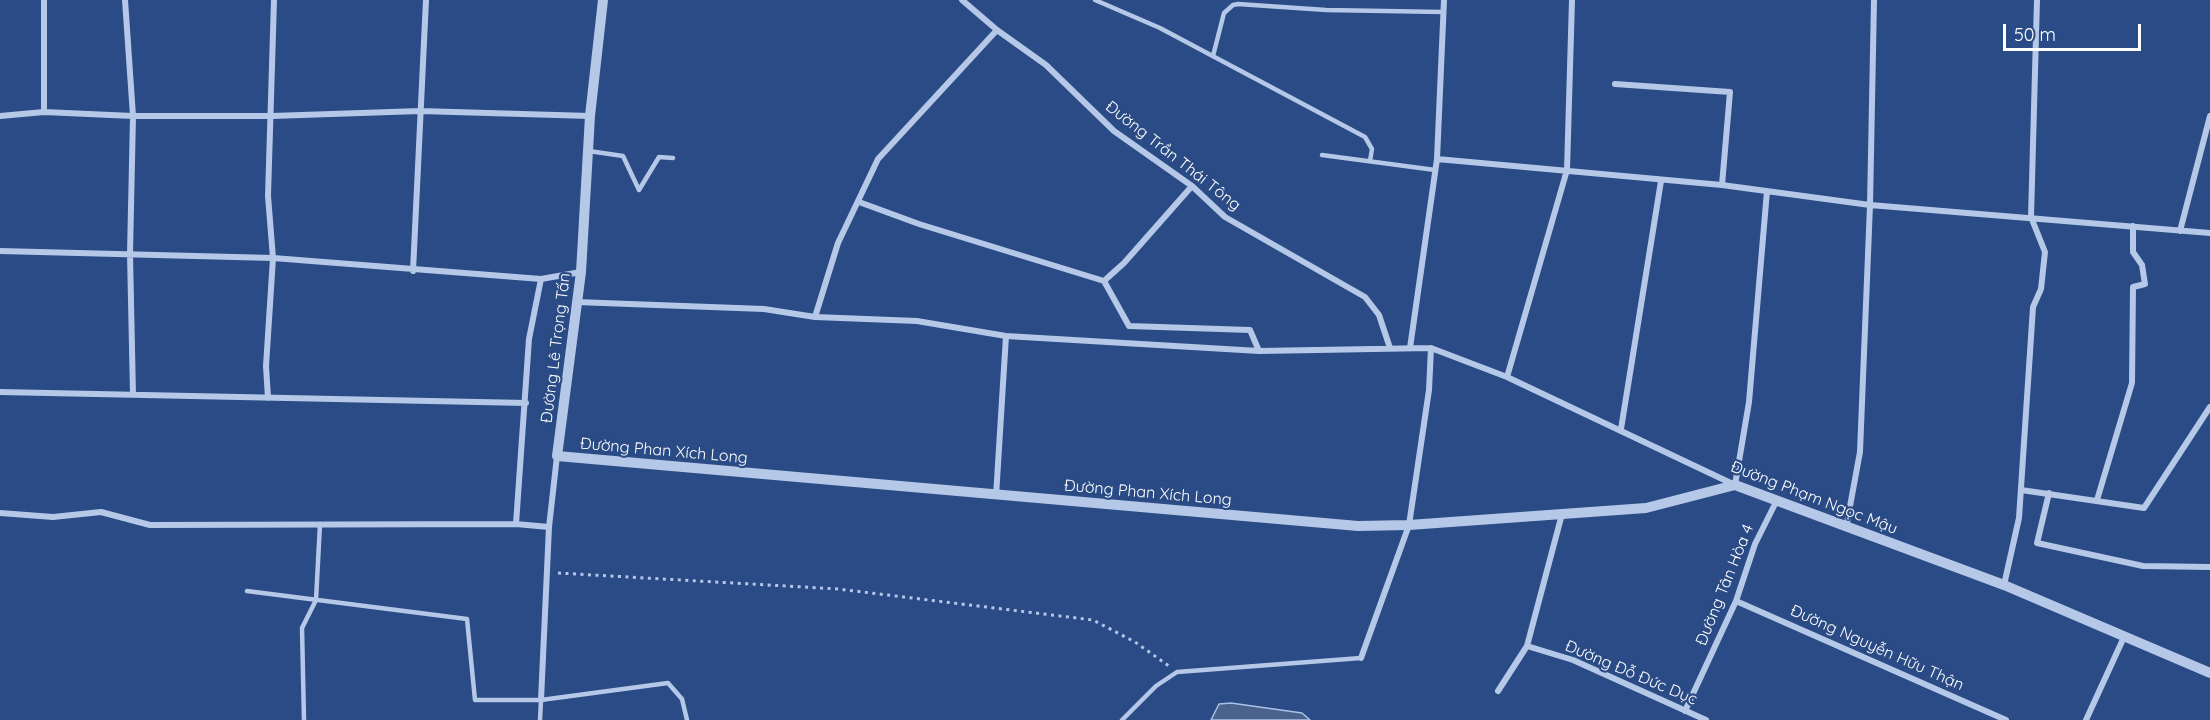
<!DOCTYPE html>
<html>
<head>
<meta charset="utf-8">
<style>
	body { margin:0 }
	#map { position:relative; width:2210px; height:720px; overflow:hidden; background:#2a4b85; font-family:Quicksand,sans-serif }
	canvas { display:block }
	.scale { position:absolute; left:2003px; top:24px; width:138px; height:27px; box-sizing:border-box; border:3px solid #fff; border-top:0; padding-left:8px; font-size:18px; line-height:21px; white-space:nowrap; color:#fff; -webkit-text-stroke:4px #2a4b85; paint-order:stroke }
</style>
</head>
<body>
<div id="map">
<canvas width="2210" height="720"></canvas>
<div class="scale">50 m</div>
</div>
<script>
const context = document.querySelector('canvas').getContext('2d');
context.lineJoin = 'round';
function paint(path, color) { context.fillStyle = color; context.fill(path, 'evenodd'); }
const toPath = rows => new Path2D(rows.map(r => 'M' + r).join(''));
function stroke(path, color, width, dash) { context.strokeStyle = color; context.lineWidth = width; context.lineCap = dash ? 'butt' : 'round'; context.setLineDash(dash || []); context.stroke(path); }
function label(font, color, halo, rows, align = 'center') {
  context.font = font + ' Quicksand,sans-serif'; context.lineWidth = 4.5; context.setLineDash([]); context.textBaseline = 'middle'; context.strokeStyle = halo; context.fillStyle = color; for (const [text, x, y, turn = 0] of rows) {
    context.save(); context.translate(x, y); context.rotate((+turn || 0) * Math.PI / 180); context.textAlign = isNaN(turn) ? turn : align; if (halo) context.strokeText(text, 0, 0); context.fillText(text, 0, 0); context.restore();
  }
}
const water = toPath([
	[1231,703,1302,713,1310,720,1211,720,1219,704,1231,703]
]);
const path = toPath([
	[558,573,838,589,1093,620,1135,642,1169,666]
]);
const service = toPath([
	[1095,0,1160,28,1365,137,1372,149,1370,161],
	[1213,56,1224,13,1233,5,1238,4,1326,10,1443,12],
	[589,151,623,156,639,190,659,157,673,158],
	[1322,155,1435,170],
	[247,591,467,619,475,700,541,700,668,683,682,699,687,720],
	[304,720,302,628,316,600,320,524],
	[540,720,541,700],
	[1122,720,1156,686,1177,672,1361,658]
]);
const minor = toPath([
	[44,0,44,112],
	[125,0,133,116,130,254,133,395],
	[962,0,997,30,1046,65,1114,131,1192,186,1225,217,1365,297,1379,315,1390,348],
	[1615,84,1730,92,1722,185],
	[0,116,44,112,133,116,272,116,420,111,590,116],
	[1437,159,1722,185,1870,205,2210,233],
	[859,202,919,224,1104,281,1129,326,1250,330,1259,351],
	[2180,231,2210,116],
	[0,251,273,258,541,279,581,272],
	[413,271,426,0],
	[1104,281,1124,263,1192,186],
	[576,302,764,309,815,317,917,321,1006,336,1259,351,1431,348,1507,377,1735,485,1749,402,1767,191],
	[815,317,838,243,878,159,997,30],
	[1410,348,1437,159,1444,0],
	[1507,377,1567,170,1572,0],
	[0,392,526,403],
	[268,398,266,366,273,258,268,196,274,0],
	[1621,429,1661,181],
	[2021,490,2144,508,2210,407],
	[2049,493,2037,543,2143,566,2210,567],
	[996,496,1006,336],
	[2097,500,2132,383,2133,287,2145,284,2142,265,2133,252,2133,226],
	[0,513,53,517,101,512,150,525,516,524,549,527],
	[516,524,529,339,541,279],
	[1846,528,1860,452,1870,205,1874,0],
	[2004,585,2019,518,2033,307,2041,289,2045,252,2031,217,2037,0],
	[1736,601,2006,720],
	[1527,646,1562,514],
	[1361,658,1409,525,1429,390,1431,348],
	[1498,691,1527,646,1573,660,1706,720],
	[541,700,549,527,557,456],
	[1685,711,1736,601,1755,544,1776,502],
	[2086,720,2124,637]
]);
const tertiary = toPath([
	[603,0,590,116,581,272,557,456,1358,526,1409,525,1646,508,1735,485,2004,585,2210,673]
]);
const streetNames = [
	["Đường Trần Thái Tông",1173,156,38],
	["Đường Lê Trọng Tấn",556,348,-83],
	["Đường Phan Xích Long",664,451,5],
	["Đường Phan Xích Long",1148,493,5],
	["Đường Phạm Ngọc Mậu",1814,498,21],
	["Đường Tân Hòa 4",1725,585,-68],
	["Đường Nguyễn Hữu Thận",1877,648,24],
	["Đường Đỗ Đức Dục",1631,673,23]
];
paint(water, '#4b628c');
stroke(water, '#aac2e7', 1.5);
stroke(path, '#b5c8e7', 3, [3, 4.5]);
stroke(service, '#b5c8e7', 4.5);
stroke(minor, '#b5c8e7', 6);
stroke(tertiary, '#b5c8e7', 10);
label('16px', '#fff', '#2a4b85', streetNames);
</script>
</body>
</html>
